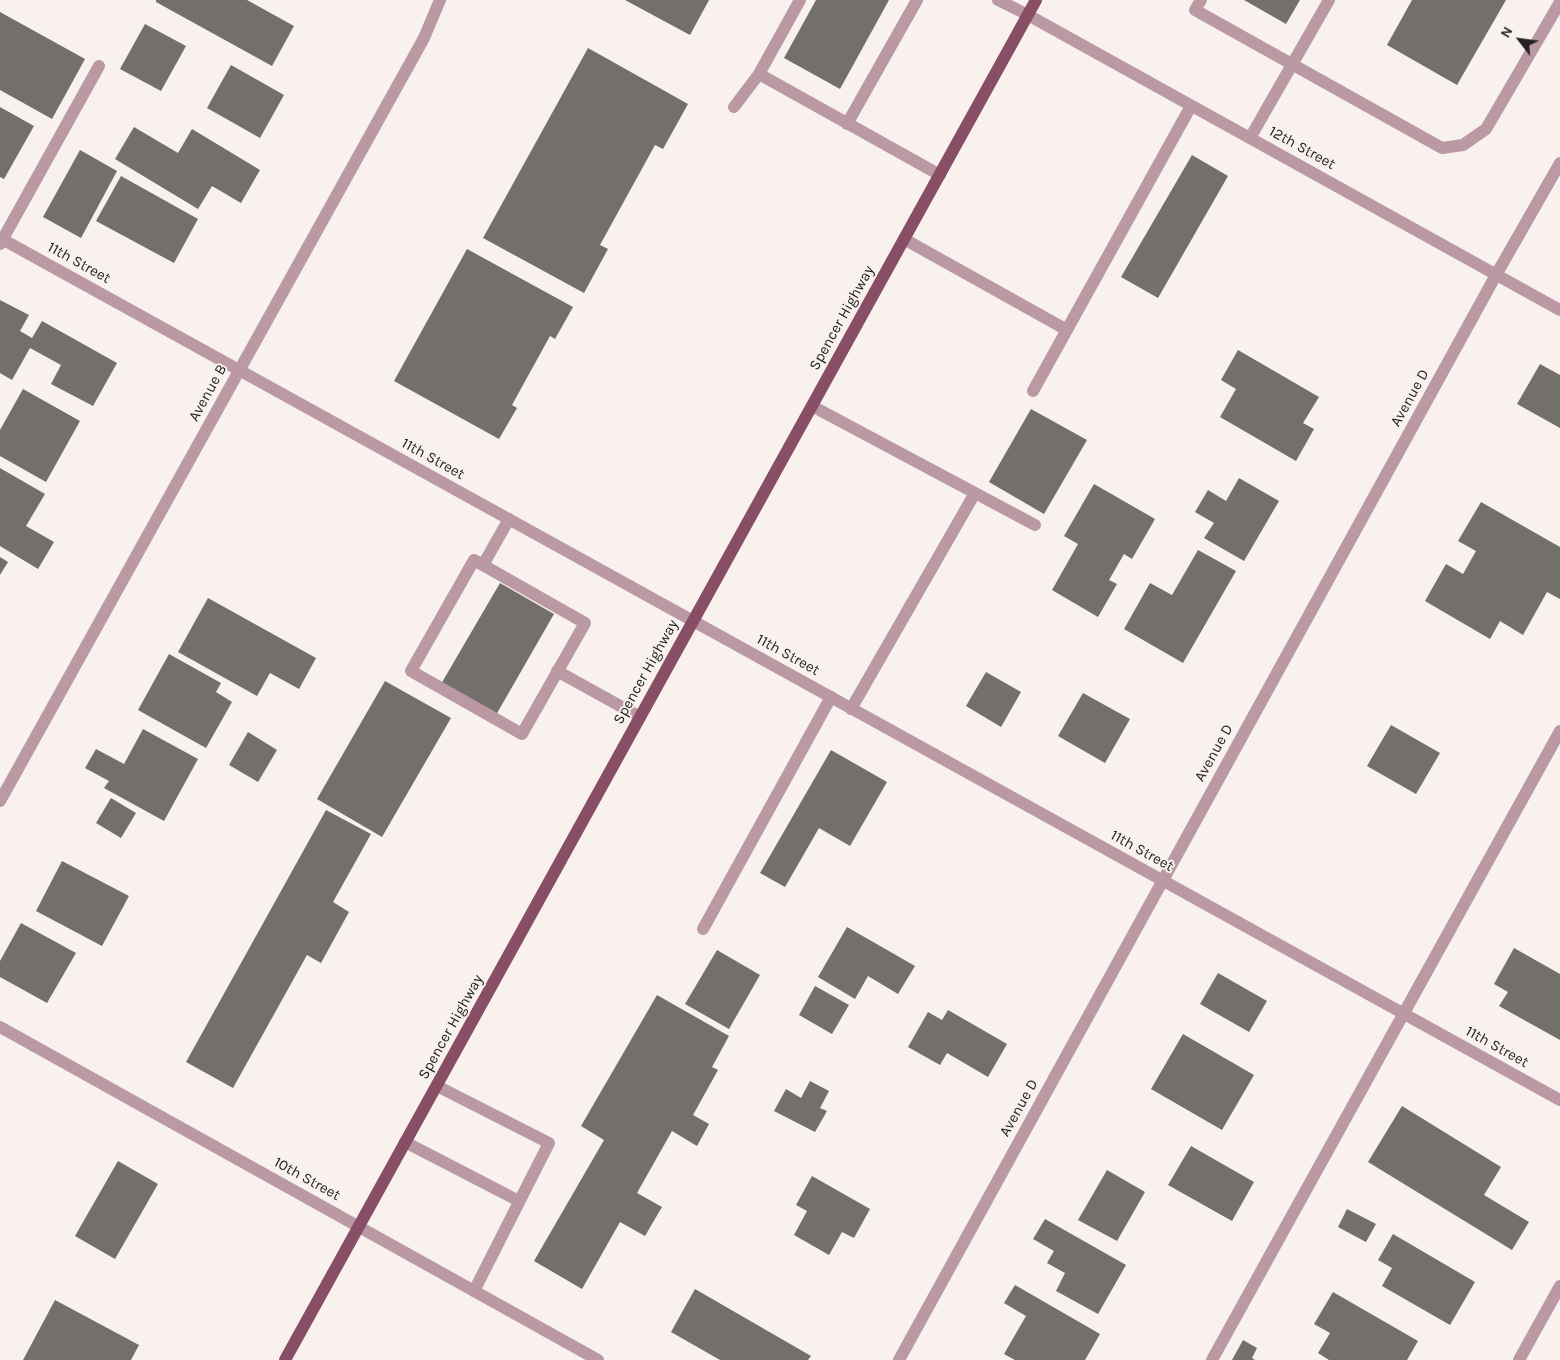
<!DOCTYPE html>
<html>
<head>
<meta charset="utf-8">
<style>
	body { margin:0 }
	#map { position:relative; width:1560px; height:1360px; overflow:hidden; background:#f8f1ee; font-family:Karla,sans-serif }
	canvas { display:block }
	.north { position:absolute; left:1495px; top:15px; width:50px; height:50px; -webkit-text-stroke:4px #f8f1ee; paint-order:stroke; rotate:300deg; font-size:14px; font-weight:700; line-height:20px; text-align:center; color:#242221 }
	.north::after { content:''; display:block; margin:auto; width:18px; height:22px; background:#242221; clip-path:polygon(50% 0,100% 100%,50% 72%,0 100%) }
</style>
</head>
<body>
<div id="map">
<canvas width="1560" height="1360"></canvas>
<div class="north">N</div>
</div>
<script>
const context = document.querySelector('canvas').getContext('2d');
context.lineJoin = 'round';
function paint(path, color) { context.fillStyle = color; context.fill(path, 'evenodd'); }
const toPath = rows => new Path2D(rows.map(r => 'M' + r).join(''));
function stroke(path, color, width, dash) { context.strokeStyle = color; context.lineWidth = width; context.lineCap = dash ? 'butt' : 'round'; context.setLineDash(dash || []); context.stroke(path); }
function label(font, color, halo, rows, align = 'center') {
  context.font = font + ' Karla,sans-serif'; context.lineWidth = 4; context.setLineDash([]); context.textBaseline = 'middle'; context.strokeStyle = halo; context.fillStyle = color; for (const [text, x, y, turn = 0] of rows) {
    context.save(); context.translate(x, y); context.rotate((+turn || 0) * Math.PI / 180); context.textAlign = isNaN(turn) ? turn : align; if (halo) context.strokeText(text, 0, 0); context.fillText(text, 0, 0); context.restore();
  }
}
const building = toPath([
	[156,0,247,0,294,26,272,66,156,2],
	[625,0,709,0,690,35],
	[816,0,889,0,840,89,784,58],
	[1244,0,1300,0,1286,24],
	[1412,0,1506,0,1457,85,1387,45],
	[0,12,85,59,52,119,0,90],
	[145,24,186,46,161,91,120,69],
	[588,48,688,104,663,149,655,145,600,245,608,249,584,293,483,238],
	[231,65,284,95,260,138,207,108],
	[0,107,34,126,4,179,0,177],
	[134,127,178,153,192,129,260,170,241,203,212,186,198,209,115,159],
	[80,150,117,171,81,238,43,217],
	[1192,155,1228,176,1158,298,1121,277],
	[121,176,198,219,174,263,96,221],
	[467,249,573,307,555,339,550,336,512,405,517,408,499,439,394,381],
	[0,300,29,315,20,331,32,338,42,321,117,363,93,406,51,384,61,365,30,348,12,380,0,373],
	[1238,350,1319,397,1303,423,1314,429,1296,461,1220,417,1236,389,1221,380],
	[1540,364,1560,375,1560,428,1517,404],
	[23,389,80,421,46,482,0,456,0,430],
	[1031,409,1087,440,1044,514,989,482],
	[0,468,45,494,26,526,54,542,38,569,0,546],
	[1239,478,1279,501,1244,561,1204,538,1214,523,1195,512,1208,490,1226,501],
	[1094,484,1155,519,1132,559,1124,554,1109,580,1117,584,1098,617,1052,590,1078,544,1064,536],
	[1481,502,1560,547,1560,599,1547,592,1523,635,1500,621,1490,639,1425,601,1446,564,1463,574,1476,551,1458,541],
	[1198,550,1236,571,1183,663,1124,629,1150,583,1172,595],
	[0,557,8,562,0,575],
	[500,583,554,614,496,715,441,684],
	[208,598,316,658,299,689,270,673,257,696,178,652],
	[169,654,221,683,216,692,232,702,206,748,138,710],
	[986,672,1021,692,1001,727,966,706],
	[385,681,451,718,382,837,317,799],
	[1083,693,1130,719,1105,763,1058,736],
	[1391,725,1440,753,1416,794,1367,766],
	[143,729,198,759,164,821,104,788,109,781,85,768,96,749,124,764],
	[248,732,277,750,258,782,229,765],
	[831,750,887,782,850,846,819,828,785,887,760,873],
	[111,798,136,813,121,838,96,823],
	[326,810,371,834,333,902,349,912,321,963,307,955,233,1088,186,1062],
	[62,861,129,896,102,946,36,911],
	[21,923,76,953,47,1003,0,977,0,961],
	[847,927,915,966,898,994,868,976,855,999,818,977],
	[1514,948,1560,974,1560,1040,1499,1006,1508,992,1494,984],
	[717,950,760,975,729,1029,685,1004],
	[1218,973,1267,1001,1249,1032,1200,1004],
	[815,986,849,1005,832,1034,799,1015],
	[657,995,729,1036,712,1067,718,1070,693,1115,709,1124,697,1146,672,1131,637,1193,662,1207,645,1236,620,1222,582,1289,534,1261,604,1140,581,1126],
	[948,1010,1007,1044,988,1077,947,1053,940,1065,908,1047,928,1012,942,1020],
	[1183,1034,1254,1075,1222,1130,1151,1089],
	[810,1081,829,1091,820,1108,827,1111,815,1132,774,1111,786,1089,801,1098],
	[1402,1106,1501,1167,1484,1195,1529,1222,1512,1250,1368,1162],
	[1191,1146,1254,1182,1232,1221,1168,1185],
	[118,1161,158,1184,115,1259,75,1236],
	[1107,1170,1145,1192,1117,1241,1078,1220],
	[812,1176,870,1209,854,1238,842,1232,829,1255,794,1235,807,1211,796,1205],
	[1347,1209,1376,1224,1366,1242,1338,1227],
	[1045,1219,1126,1265,1098,1314,1056,1291,1065,1273,1047,1263,1054,1251,1033,1239],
	[1393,1234,1475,1282,1450,1325,1382,1286,1392,1268,1378,1260],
	[1015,1285,1100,1334,1085,1360,1015,1360,1004,1354,1026,1316,1004,1303],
	[695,1289,811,1356,808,1360,720,1360,671,1332],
	[1333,1292,1418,1341,1407,1360,1329,1360,1318,1353,1330,1333,1314,1324],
	[55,1300,139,1345,131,1360,23,1360],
	[1243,1340,1257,1348,1252,1358,1255,1360,1232,1360]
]);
const lane = toPath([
	[800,0,759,74,940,175],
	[998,0,1028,15],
	[1201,0,1195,10,1442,148,1463,145,1486,129,1560,2],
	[734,107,759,74],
	[847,124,917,0],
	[1250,138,1329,0],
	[904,239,1067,330],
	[0,244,99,66],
	[1033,391,1191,106],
	[812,406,1035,525],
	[474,560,585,623,522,734,411,671,474,560],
	[483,565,509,519],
	[557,671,640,717],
	[851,709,975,493],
	[703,929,831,697],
	[437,1086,549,1143,474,1291],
	[405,1142,519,1201],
	[1212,1360,1560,731]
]);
const street = toPath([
	[1028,15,1560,310],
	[0,238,1560,1100],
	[0,801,424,38,440,0],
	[0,1027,598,1360],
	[899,1360,1496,275,1560,163],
	[1519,1360,1560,1286]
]);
const primary = toPath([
	[285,1360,1036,0]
]);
const streetNames = [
	["12th Street",1302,148,29],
	["11th Street",79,263,29],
	["Spencer Highway",842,318,-61],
	["Avenue B",208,393,-61],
	["Avenue D",1410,398,-61],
	["11th Street",433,459,29],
	["11th Street",788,655,29],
	["Spencer Highway",646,672,-61],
	["Avenue D",1214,753,-61],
	["11th Street",1142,851,29],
	["Spencer Highway",451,1027,-61],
	["11th Street",1497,1047,29],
	["Avenue D",1019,1108,-61],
	["10th Street",307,1179,29]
];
paint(building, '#736f6b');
stroke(lane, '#ba99a5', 12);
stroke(street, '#ba99a5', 12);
stroke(primary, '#874e65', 12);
label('15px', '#242221', '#f8f1ee', streetNames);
</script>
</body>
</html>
